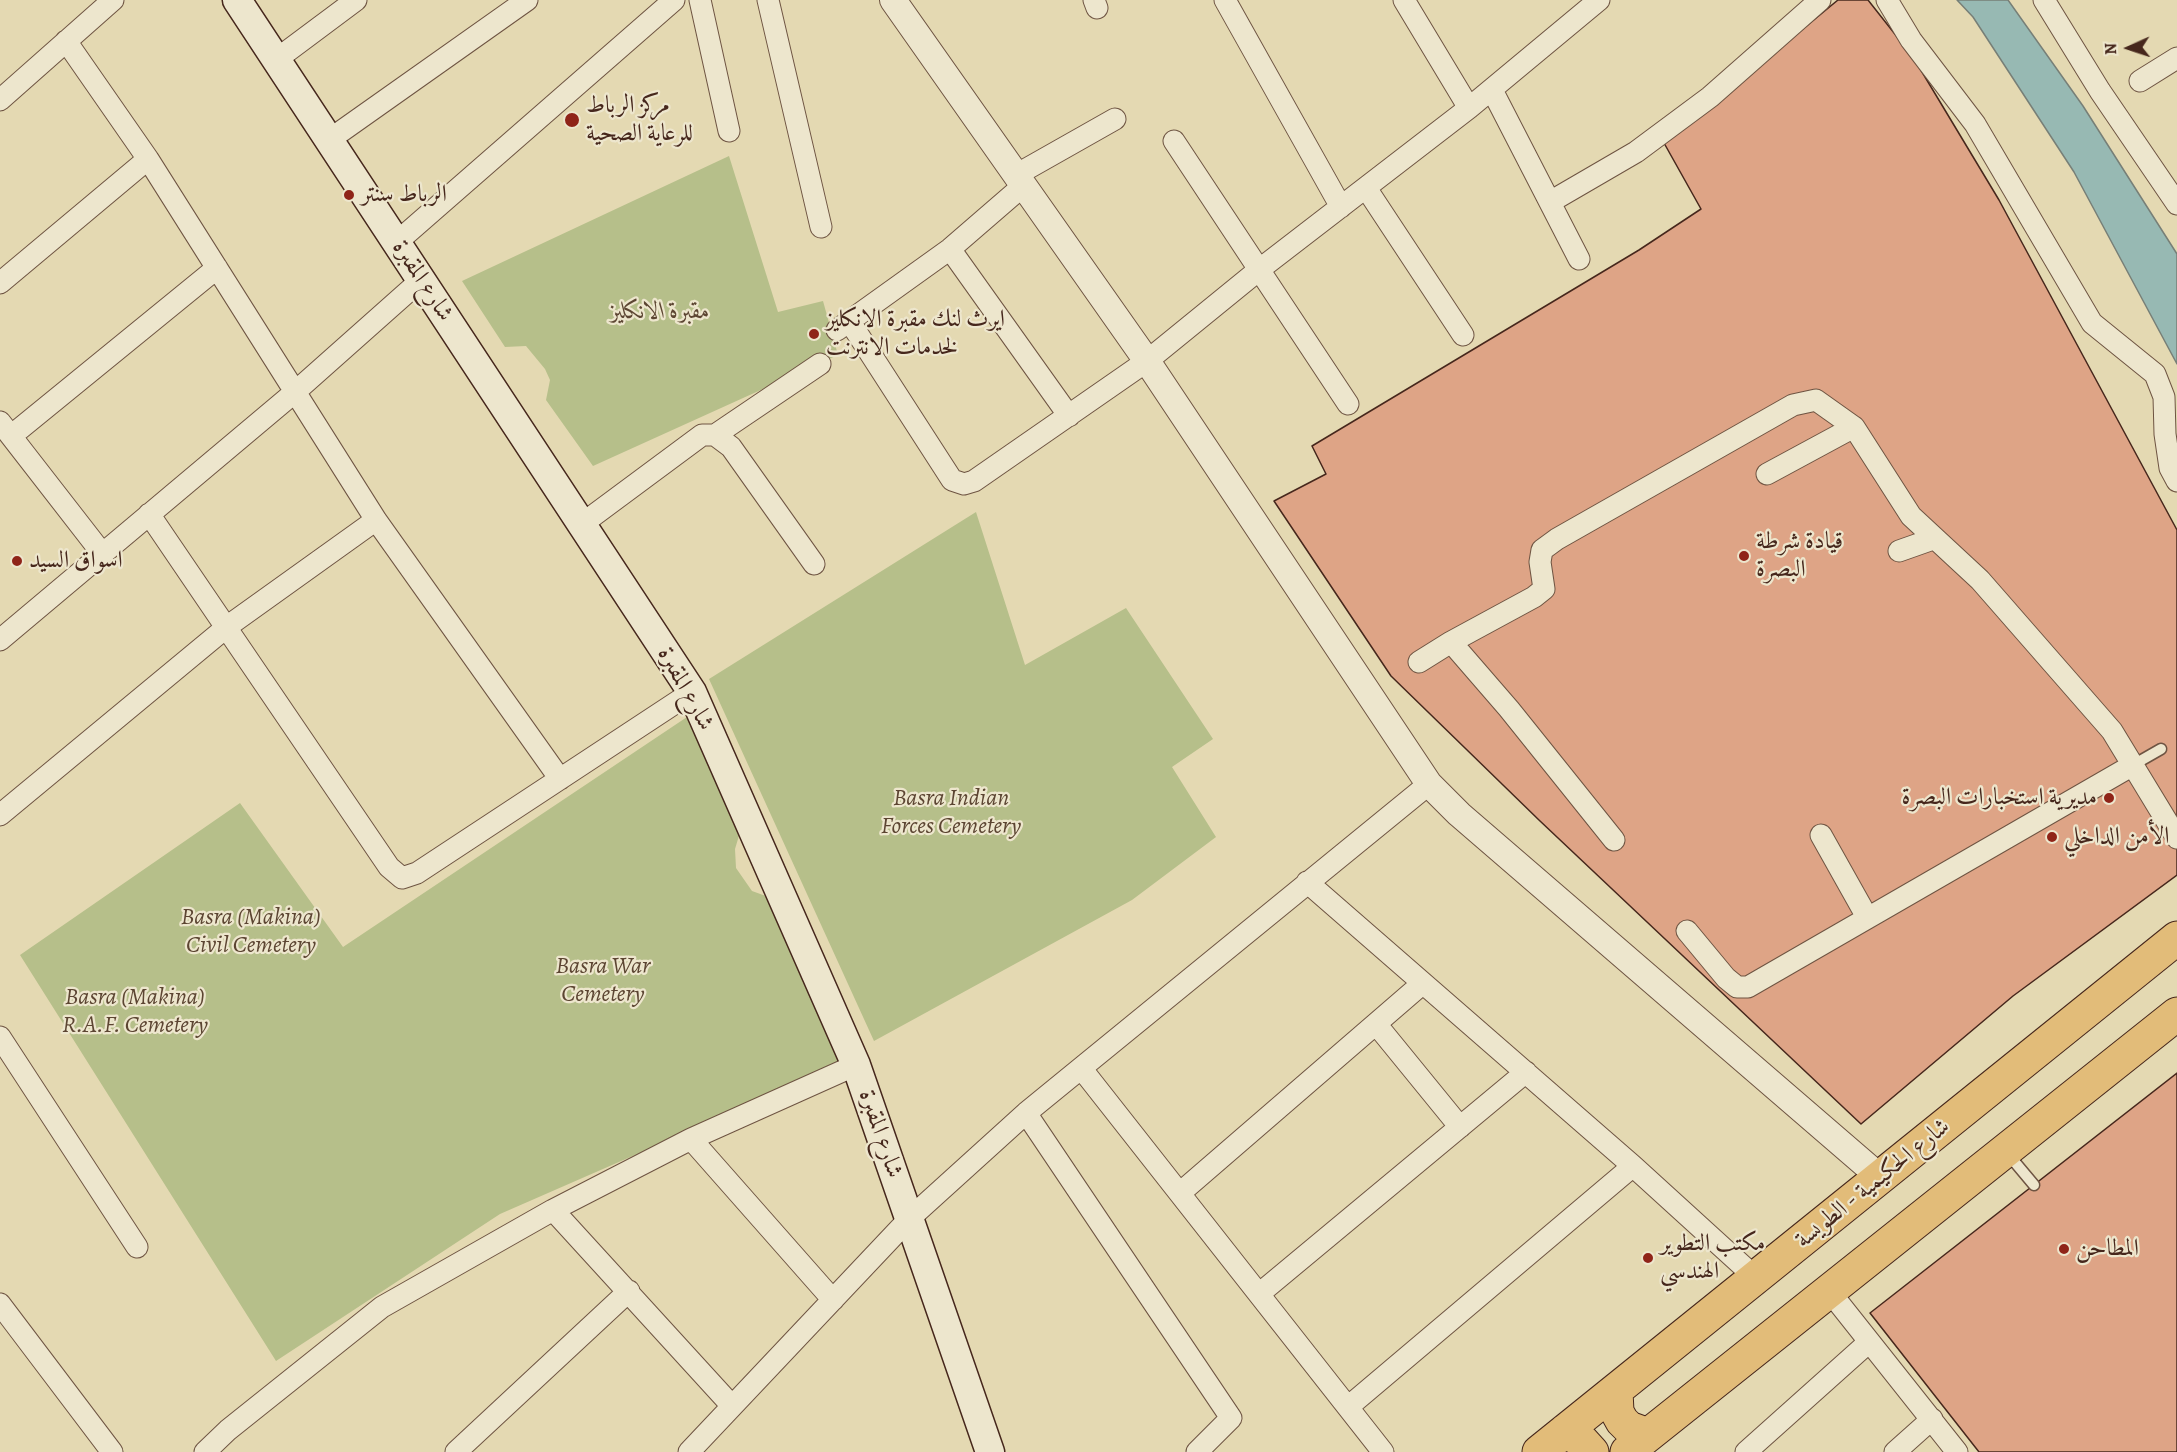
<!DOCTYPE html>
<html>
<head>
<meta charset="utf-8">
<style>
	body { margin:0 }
	#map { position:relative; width:2177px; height:1452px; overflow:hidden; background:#e4d9b2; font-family:Alegreya,serif }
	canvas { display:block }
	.north { position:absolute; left:2099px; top:18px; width:60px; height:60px; -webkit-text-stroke:4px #ede6cd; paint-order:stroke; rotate:267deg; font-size:16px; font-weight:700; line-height:24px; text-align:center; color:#46271c }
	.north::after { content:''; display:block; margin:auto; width:21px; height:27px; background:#46271c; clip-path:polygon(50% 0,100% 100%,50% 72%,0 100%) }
</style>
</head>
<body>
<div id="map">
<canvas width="2177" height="1452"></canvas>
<div class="north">N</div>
</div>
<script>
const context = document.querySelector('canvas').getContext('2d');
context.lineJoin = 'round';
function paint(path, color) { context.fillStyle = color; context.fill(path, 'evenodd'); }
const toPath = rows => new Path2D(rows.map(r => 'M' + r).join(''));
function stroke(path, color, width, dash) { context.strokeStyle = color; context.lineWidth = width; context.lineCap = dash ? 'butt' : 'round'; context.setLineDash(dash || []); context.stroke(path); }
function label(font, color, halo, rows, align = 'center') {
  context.font = font + ' Alegreya,Amiri,serif'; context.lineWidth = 4.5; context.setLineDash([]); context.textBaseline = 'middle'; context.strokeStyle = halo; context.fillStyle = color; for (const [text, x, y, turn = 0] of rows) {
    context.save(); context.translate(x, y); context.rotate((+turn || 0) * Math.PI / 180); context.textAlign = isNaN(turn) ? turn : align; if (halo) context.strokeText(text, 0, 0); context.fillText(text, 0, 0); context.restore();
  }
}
const green = toPath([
	[729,156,778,312,823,301,838,355,593,466,546,400,550,380,545,369,526,346,505,347,462,281],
	[976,512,1025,665,1126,608,1213,739,1172,767,1216,837,1132,900,874,1041,709,679],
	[690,715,741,829,735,849,736,868,752,891,774,899,843,1064,500,1214,276,1361,20,955,240,803,343,947]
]);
const water = toPath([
	[1957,0,2008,0,2083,106,2177,254,2177,364,2074,172,1973,17,1957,0]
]);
const building = toPath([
	[1838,0,1868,0,1913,57,1999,200,2177,530,2177,875,2013,996,1861,1124,1540,821,1391,676,1274,501,1326,474,1312,446,1639,250,1701,209,1664,143,1838,0],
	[2177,1073,2177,1452,1979,1452,1870,1313,2177,1073]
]);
const service = toPath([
	[2133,765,2161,749],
	[2008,1154,2034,1185]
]);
const minor = toPath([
	[700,0,729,131],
	[768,0,821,227],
	[1094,0,1097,8],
	[1225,0,1341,207],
	[1404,0,1469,108],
	[1887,0,1911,40,1975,124,2092,323,2155,374,2164,397,2165,434,2170,468,2177,481],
	[2044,0,2100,91,2177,204],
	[66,41,148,159,376,520,560,779],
	[277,59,356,0],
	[2140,81,2177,58],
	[1492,90,1579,259],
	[0,100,113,0],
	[329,140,527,0],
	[1174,141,1348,404],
	[1016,175,1115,119],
	[1366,188,1463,335],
	[1550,202,1636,152,1710,97,1820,0],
	[397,242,674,0],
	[950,249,1069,416],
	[0,283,148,159],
	[850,322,952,480,964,484,974,481,1147,361,1260,269,1469,108,1599,0],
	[837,330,950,249,1024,185],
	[0,422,101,552],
	[715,435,820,364],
	[11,436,217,268],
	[1767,474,1854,427],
	[149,514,389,867,402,878,417,873,692,692],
	[582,524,702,435,715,435,731,447,814,564],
	[1899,551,1933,539],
	[0,640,295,392,421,280],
	[1451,642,1534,597,1544,589,1540,562,1542,550,1557,539,1793,405,1816,400,1854,427,1911,516,1980,580,2112,731,2177,838],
	[1419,662,1451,642,1509,709,1614,840],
	[0,815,228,626,376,520],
	[1821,835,1867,917],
	[1307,882,1633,1166,1756,1278],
	[1687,931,1726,978,1737,987,1748,987,2133,765],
	[1376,1024,1460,1127],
	[0,1037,137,1247],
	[1081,1068,1383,1452],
	[1026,1113,1231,1418,1197,1452],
	[691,1139,833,1300],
	[1180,1193,1423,983],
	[553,1210,732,1406],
	[1830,1292,1957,1452],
	[1259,1294,1526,1072],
	[0,1304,112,1452],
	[1348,1407,1633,1166],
	[205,1452,228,1430,382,1307,553,1210,691,1139,856,1065],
	[456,1452,629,1291],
	[689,1452,909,1219,1026,1113,1429,784],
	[1746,1452,1869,1342],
	[1895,1452,1932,1419]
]);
const tertiary = toPath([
	[893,0,1147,361,1429,784,1459,814,1881,1178]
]);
const secondary = toPath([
	[237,0,692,692,856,1065,990,1452]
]);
const primary = toPath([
	[1616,1391,1617,1412,1622,1421,1629,1428,1648,1435],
	[1565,1431,1582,1441,1592,1452],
	[1539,1452,2177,938],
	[1627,1452,2177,1014]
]);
const markers = [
	[572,120,8,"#8f2418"],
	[349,195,6,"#8f2418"],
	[814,334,6,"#8f2418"],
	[1744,556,6,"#8f2418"],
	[17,561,6,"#8f2418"],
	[2109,798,6,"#8f2418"],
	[2052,837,6,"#8f2418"],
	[2064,1249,6,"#8f2418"],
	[1648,1258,6,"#8f2418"]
];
const poiNames = [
	["مركز الرباط",586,106],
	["للرعاية الصحية",586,134],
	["الرباط سنتر",361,195],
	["ايرث لنك مقبرة الانكليز",826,320],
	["لخدمات الانترنت",826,348],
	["قيادة شرطة",1756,542],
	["البصرة",1756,570],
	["اسواق السيد",29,561],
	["مديرية استخبارات البصرة",2097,798,"right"],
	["الأمن الداخلي",2064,837],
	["مكتب التطوير",1660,1244],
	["الهندسي",1660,1272],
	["المطاحن",2076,1249]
];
const streetNames = [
	["شارع المقبرة",422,281,57],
	["شارع المقبرة",685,689,61],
	["شارع المقبرة",880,1134,71],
	["شارع الحكيمية - الطويسة",1873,1184,-39]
];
const parkNames = [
	["مقبرة الانكليز",660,312],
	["Basra Indian",951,799],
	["Forces Cemetery",951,827],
	["Basra (Makina)",251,918],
	["Civil Cemetery",251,946],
	["Basra War",603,967],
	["Cemetery",603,995],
	["Basra (Makina)",135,998],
	["R.A.F. Cemetery",135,1026]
];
paint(green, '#b6bf8a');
paint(water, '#97b9b3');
stroke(water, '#777f77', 1.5);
paint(building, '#dea486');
stroke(building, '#46271c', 1.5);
stroke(service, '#6e5442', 13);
stroke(minor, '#6e5442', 23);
stroke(tertiary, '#6e5442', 28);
stroke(secondary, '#46271c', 31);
stroke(primary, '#46271c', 35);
stroke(service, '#ede6cd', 10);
stroke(minor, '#ede6cd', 21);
stroke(tertiary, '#ede6cd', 26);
stroke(secondary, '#ede6cd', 28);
stroke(primary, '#e2bc79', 33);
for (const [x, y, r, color] of markers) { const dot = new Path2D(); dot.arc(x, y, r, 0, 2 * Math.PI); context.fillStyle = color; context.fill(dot); stroke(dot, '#ede6cd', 2); }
label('24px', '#46271c', '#ede6cd', poiNames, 'left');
label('24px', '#46271c', '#ede6cd', streetNames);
label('italic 24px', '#5c4532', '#ede6cd', parkNames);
</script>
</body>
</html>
